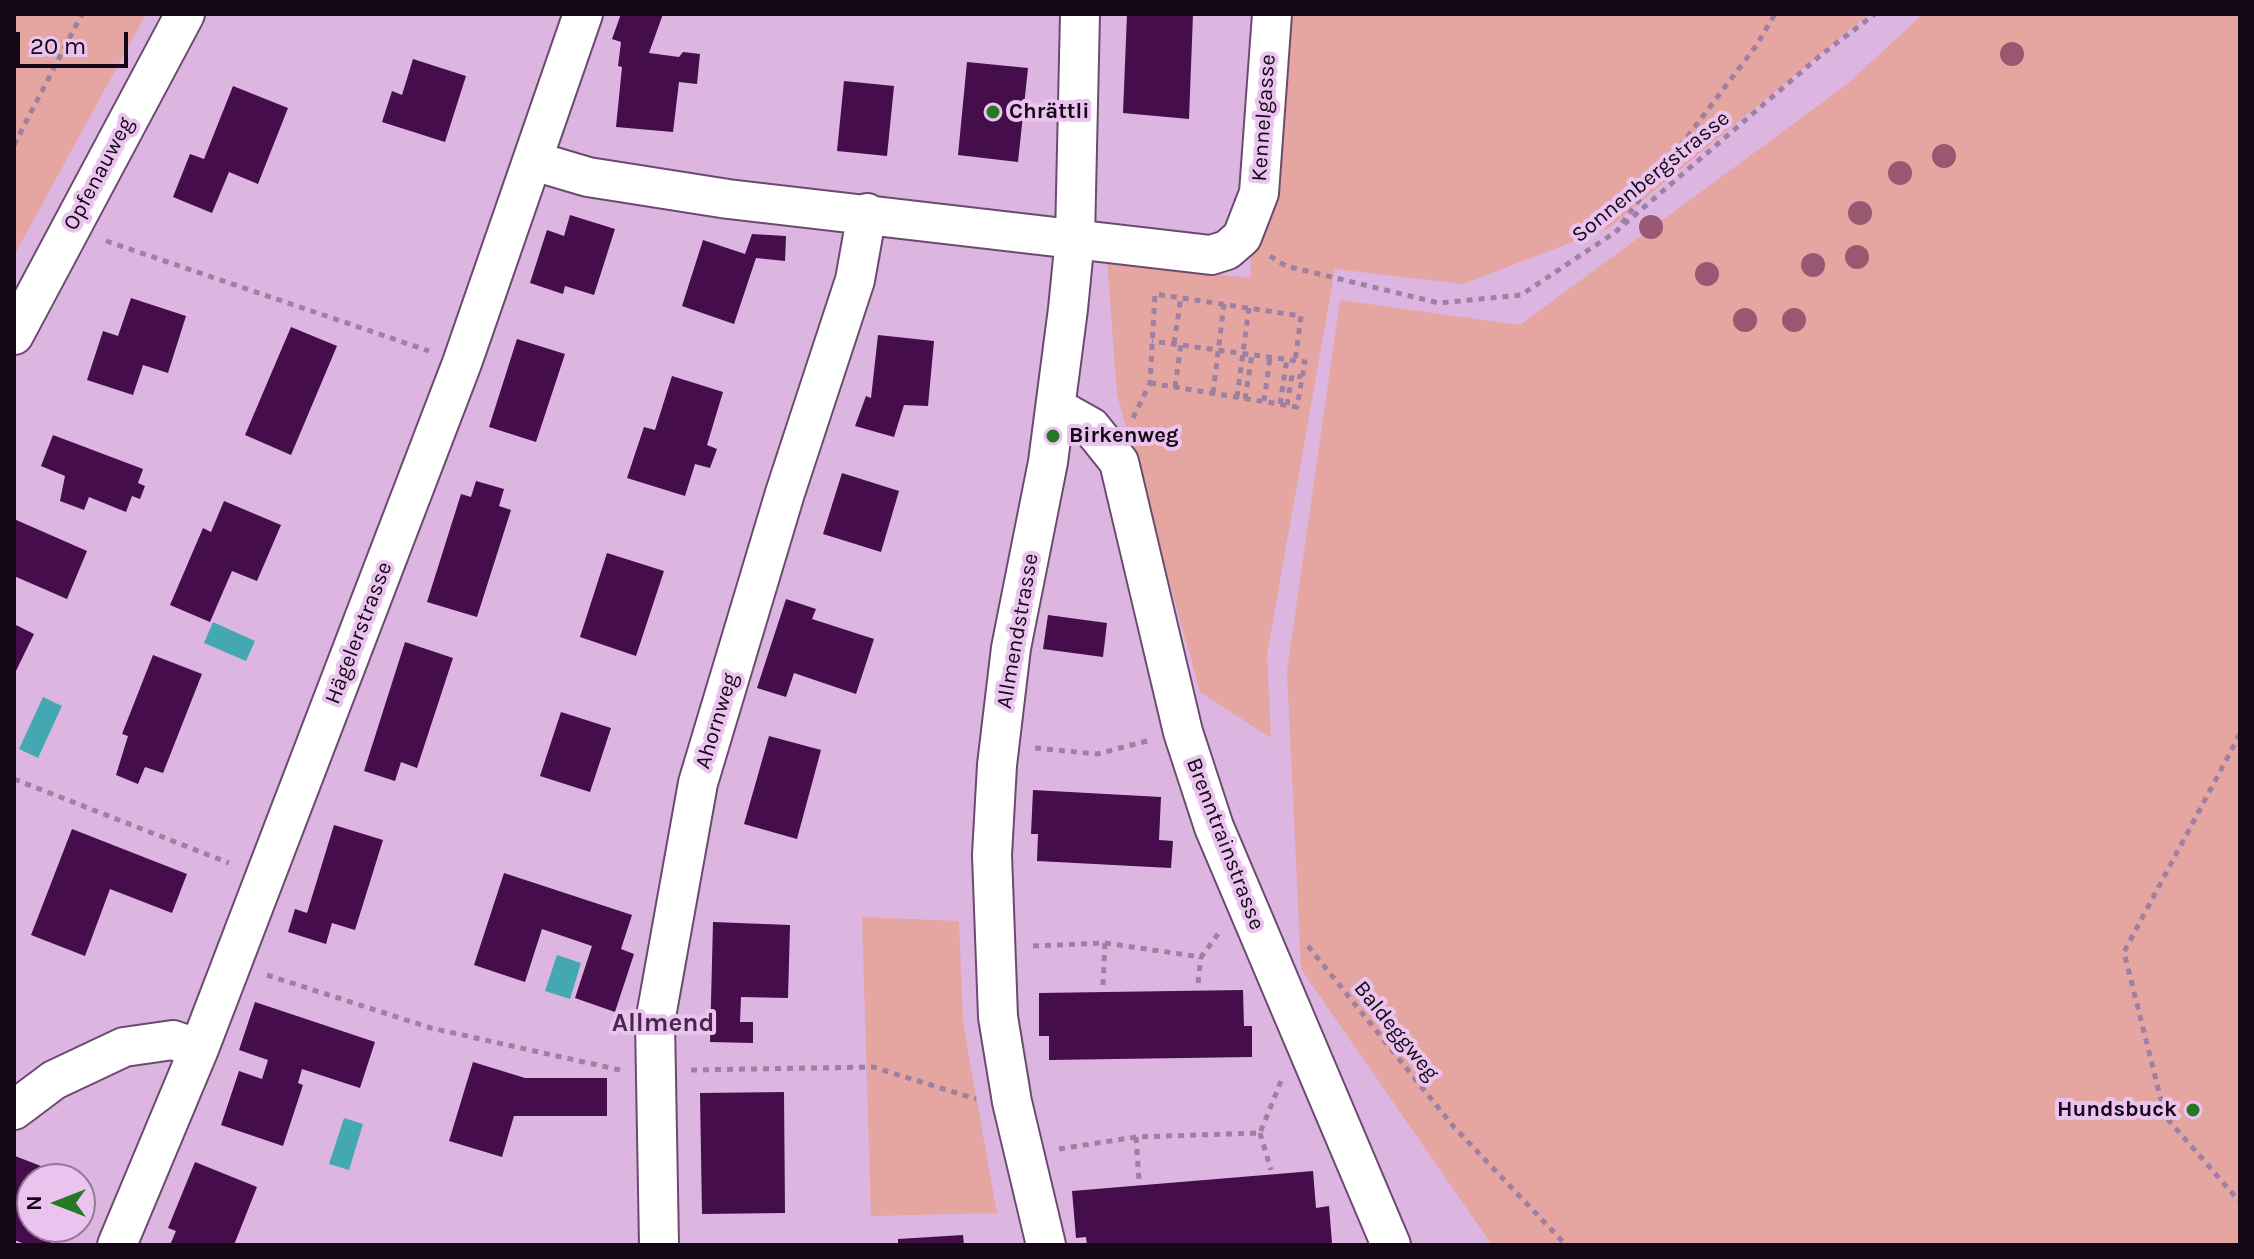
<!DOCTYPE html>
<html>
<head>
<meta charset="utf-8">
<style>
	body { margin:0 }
	#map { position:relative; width:2254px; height:1259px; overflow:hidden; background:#dcb6e1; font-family:Karla,sans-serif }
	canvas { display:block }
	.frame { position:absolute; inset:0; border:16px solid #140816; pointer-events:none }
	.north { position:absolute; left:16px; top:1163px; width:80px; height:80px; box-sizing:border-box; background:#eac3ee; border:2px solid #947898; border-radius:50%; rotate:270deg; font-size:22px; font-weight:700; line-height:32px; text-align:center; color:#140816 }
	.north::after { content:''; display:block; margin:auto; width:28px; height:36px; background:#267924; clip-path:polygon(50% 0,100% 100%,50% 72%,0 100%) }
	.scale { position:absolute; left:16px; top:32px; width:112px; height:36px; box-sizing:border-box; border:4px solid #140816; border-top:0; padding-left:10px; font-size:24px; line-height:28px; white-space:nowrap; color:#140816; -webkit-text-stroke:6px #eac3ee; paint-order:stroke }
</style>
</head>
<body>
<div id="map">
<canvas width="2254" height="1259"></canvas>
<div class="frame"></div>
<div class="north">N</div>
<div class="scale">20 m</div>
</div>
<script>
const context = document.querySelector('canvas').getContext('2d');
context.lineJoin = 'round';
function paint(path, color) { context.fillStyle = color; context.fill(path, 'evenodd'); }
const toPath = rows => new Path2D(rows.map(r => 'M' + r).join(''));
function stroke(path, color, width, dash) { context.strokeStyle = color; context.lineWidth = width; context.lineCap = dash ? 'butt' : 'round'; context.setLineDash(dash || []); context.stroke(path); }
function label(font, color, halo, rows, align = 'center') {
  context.font = font + ' Karla,sans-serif'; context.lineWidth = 8; context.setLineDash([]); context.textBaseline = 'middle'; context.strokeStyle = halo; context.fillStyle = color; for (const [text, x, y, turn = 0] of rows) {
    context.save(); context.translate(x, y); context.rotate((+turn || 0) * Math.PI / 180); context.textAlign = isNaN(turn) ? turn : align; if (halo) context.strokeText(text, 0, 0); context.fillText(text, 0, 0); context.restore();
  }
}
const green = toPath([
	[14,14,146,14,14,256],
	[1265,14,1869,14,1609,228,1463,284,1335,269,1267,655,1271,738,1200,692,1117,394,1107,261,1250,278],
	[1923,14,2240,14,2240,1245,1492,1245,1301,969,1287,671,1340,300,1520,325,1846,85],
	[862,917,959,921,963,1023,997,1213,871,1216]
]);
const water = toPath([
	[213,622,255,641,246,661,204,643],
	[43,697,62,706,38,758,19,749],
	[557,955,581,963,570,999,545,991],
	[344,1118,363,1124,349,1170,329,1164]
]);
const building = toPath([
	[621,14,663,14,649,53,679,57,683,52,700,54,697,84,679,82,673,132,616,127,622,67,618,66,621,42,612,39],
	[1127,14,1193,14,1189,119,1123,113],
	[413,59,466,76,445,142,382,122,392,91,402,95],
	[967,62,1028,68,1018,162,958,155],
	[844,81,894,86,887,156,837,151],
	[233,86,288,108,258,184,229,172,212,213,173,197,190,154,204,159],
	[570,215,615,229,594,295,565,286,563,294,530,283,547,230,564,236],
	[752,234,786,236,785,261,756,258,734,324,682,306,703,240,745,254],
	[131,298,186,316,168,373,143,365,133,395,87,380,103,331,118,336],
	[291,327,337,346,291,455,245,435],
	[878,335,934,341,928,406,904,405,894,437,855,426,866,396,871,398],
	[517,339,565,354,536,442,489,427],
	[672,376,723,392,707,445,717,449,710,468,695,464,685,496,627,478,644,427,655,430],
	[53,435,143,469,138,483,145,486,140,499,132,496,126,512,89,497,84,510,60,501,65,476,41,466],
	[842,473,899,491,881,552,823,534],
	[476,481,504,489,499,506,511,510,477,617,427,602,461,494,471,497],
	[224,501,281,525,257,581,232,571,210,622,170,605,203,528,211,532],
	[14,519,87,551,67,599,14,576],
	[607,553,664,571,636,656,580,637],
	[786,599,816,609,812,619,874,639,856,694,794,673,786,697,757,688],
	[1048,615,1107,623,1103,657,1043,649],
	[14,624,34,634,14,675],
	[405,642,453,658,417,768,401,762,395,781,364,771],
	[153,655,202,674,163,773,145,767,138,784,116,775,128,736,122,734],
	[561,712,611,728,590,792,540,776],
	[769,736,821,750,797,839,744,824],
	[1033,790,1161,797,1159,840,1173,841,1171,868,1037,861,1038,834,1031,834],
	[334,825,383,840,355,930,332,923,326,944,288,932,295,909,307,913],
	[72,829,187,874,172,913,110,889,85,956,31,935],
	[504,873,632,915,621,949,634,954,615,1012,575,998,592,946,542,929,525,982,474,965],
	[713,922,790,925,788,998,741,997,740,1022,753,1022,753,1043,710,1042],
	[1243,990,1244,1026,1252,1026,1252,1057,1049,1060,1049,1036,1039,1036,1039,993],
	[255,1002,375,1042,360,1088,302,1069,298,1083,303,1085,283,1146,221,1125,239,1071,262,1079,268,1060,239,1050],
	[473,1062,525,1078,607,1078,607,1116,514,1116,502,1157,449,1141],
	[784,1092,785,1213,702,1214,700,1093],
	[15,1156,59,1173,56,1179,32,1179,32,1227,57,1227,50,1245,28,1245,14,1240],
	[195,1162,257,1187,234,1245,170,1245,176,1231,168,1228],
	[1313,1171,1316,1208,1329,1206,1332,1243,1087,1245,1086,1237,1076,1238,1072,1191],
	[963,1235,964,1245,898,1245,898,1239]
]);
const path = toPath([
	[14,145,82,14],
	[1622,223,1756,46,1775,14],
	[106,241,429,351],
	[1270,256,1286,266,1439,303,1521,295,1614,233,1821,55,1875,14],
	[1174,343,1181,297],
	[1150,383,1297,407,1305,362,1152,341],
	[1175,387,1181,344],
	[1213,393,1224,304],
	[1237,397,1249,308],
	[1245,399,1252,354],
	[1264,401,1270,357],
	[1280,404,1287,359],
	[1287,405,1292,375,1302,377],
	[1133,418,1150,383,1155,294,1301,316,1295,361],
	[2240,734,2124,952,2165,1116,2240,1202],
	[1035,748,1097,754,1147,741],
	[14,779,229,863],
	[1033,946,1105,943,1201,957,1218,934],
	[1308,946,1453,1126,1566,1245],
	[267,975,431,1028,620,1070],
	[1198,983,1201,957],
	[1103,985,1105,943],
	[691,1070,873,1067,976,1099],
	[1260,1133,1271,1170],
	[1136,1137,1139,1180],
	[1059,1149,1136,1137,1260,1133,1281,1081]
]);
const minor = toPath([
	[534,161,588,177,728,199,1211,255,1227,250,1242,237,1259,193,1272,14],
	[14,335,185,14],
	[1057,408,1091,427,1119,462,1183,732,1214,827,1391,1245],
	[14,1110,54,1080,124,1047,173,1040,199,1049],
	[117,1245,199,1049,462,363,583,14],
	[659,1245,655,1022,698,783,785,493,855,280,867,213],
	[1046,1245,1012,1102,998,1017,992,855,997,765,1011,648,1048,462,1068,309,1075,238,1080,14]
]);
const trees = [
	[2012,54],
	[1944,156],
	[1900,173],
	[1860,213],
	[1651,227],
	[1857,257],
	[1813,265],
	[1707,274],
	[1745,320],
	[1794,320]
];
const markers = [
	[993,112,8,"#267924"],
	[1053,436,8,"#267924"],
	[2193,1110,8,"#267924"]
];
const poiNames = [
	["Chrättli",1009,112],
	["Birkenweg",1069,436],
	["Hundsbuck",2177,1110,"right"]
];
const streetNames = [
	["Kennelgasse",1264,118,-86],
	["Opfenauweg",99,174,-62],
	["Sonnenbergstrasse",1651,177,-39],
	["Allmendstrasse",1018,631,-80],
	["Hägelerstrasse",359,633,-69],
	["Ahornweg",717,721,-73],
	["Brenntrainstrasse",1225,844,69],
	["Baldeggweg",1396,1031,51]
];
const quarterNames = [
	["Allmend",663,1024]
];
paint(green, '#e5a5a1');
paint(water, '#43a8b1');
paint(building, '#450d4c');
stroke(minor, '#6b4a70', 42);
stroke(path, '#9d80a2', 5, [6, 6]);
stroke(minor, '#fff', 38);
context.fillStyle = '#995871';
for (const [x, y] of trees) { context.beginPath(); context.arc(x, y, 12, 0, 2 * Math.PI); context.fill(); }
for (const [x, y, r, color] of markers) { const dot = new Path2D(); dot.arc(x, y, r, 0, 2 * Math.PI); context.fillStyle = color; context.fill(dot); stroke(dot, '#eac3ee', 3); }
label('bold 22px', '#140816', '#eac3ee', poiNames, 'left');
label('22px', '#140816', '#eac3ee', streetNames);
label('bold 26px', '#47284c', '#eac3ee', quarterNames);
</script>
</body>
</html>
